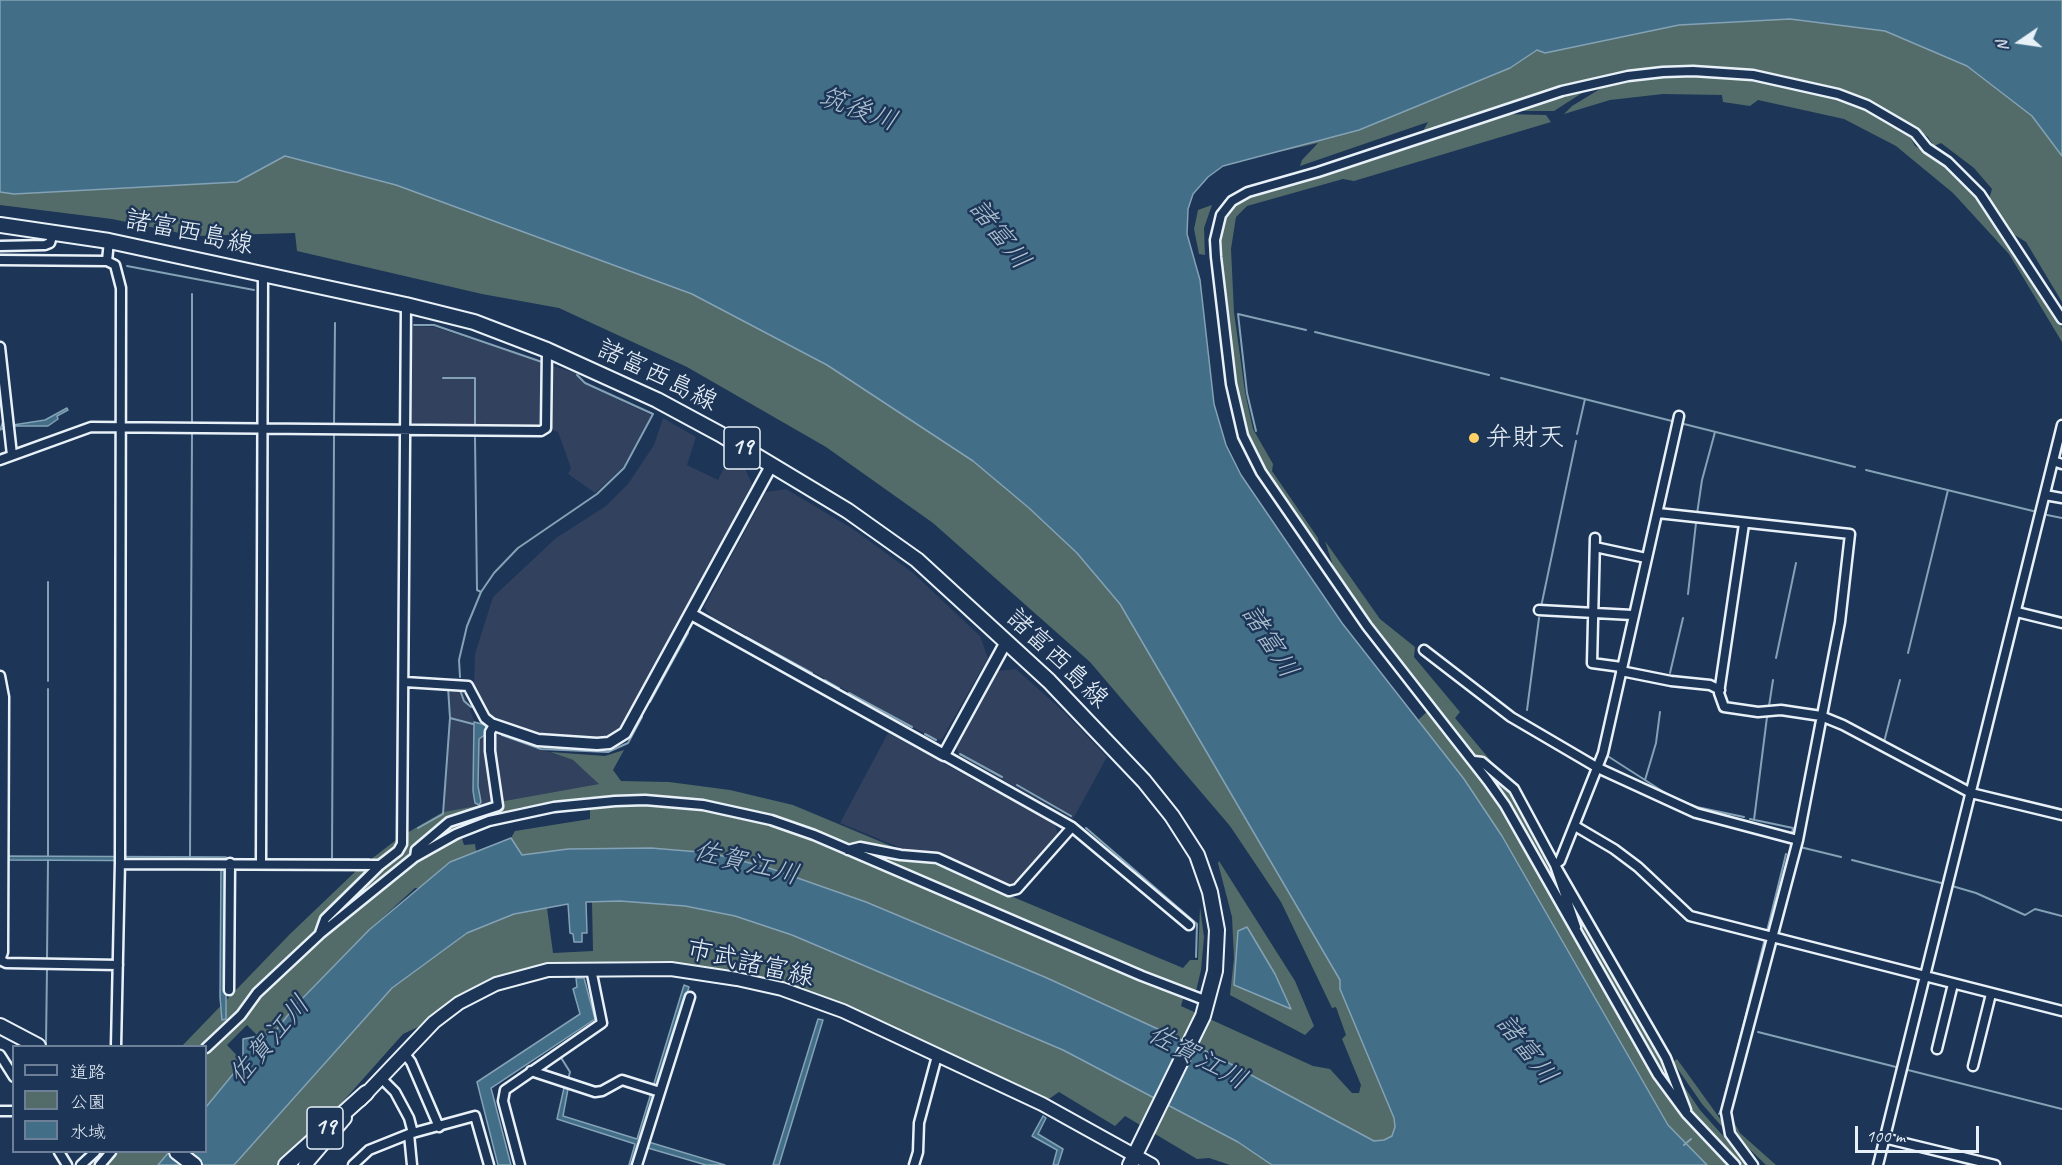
<!DOCTYPE html>
<html>
<head>
<meta charset="utf-8">
<style>
	body { margin:0 }
	#map { position:relative; width:2062px; height:1165px; overflow:hidden; background:#1d3557; font-family:Caveat,"Klee One",sans-serif }
	canvas { display:block }
	.legend { position:absolute; left:12px; top:1045px; width:195px; height:108px; box-sizing:border-box; background:#1d3557; border:2px solid #6e8097; margin:0; padding:8px 10px; list-style:none; font-size:18px; color:#e8f1f8 }
	.legend li { display:flex; align-items:center; gap:12px; height:30px }
	.legend b { width:30px; border:2px solid #6e8097 }
	.north { position:absolute; left:1990px; top:12px; width:60px; height:60px; -webkit-text-stroke:4px #1d3557; paint-order:stroke; rotate:257deg; font-size:16px; font-weight:700; line-height:24px; text-align:center; color:#e8f1f8 }
	.north::after { content:''; display:block; margin:auto; width:21px; height:27px; background:#e8f1f8; clip-path:polygon(50% 0,100% 100%,50% 72%,0 100%) }
	.scale { position:absolute; left:1855px; top:1126px; width:124px; height:27px; box-sizing:border-box; border:3px solid #e8f1f8; border-top:0; padding-left:8px; font-size:18px; line-height:21px; white-space:nowrap; color:#e8f1f8; -webkit-text-stroke:4px #1d3557; paint-order:stroke }
</style>
</head>
<body>
<div id="map">
<canvas width="2062" height="1165"></canvas>
<ul class="legend">
<li><b style="height:8px;background:#1d3557"></b>道路</li>
<li><b style="height:16px;background:#536c69"></b>公園</li>
<li><b style="height:16px;background:#426e88"></b>水域</li>
</ul>
<div class="north">N</div>
<div class="scale">100 m</div>
</div>
<script>
const context = document.querySelector('canvas').getContext('2d');
context.lineJoin = 'round';
function paint(path, color) { context.fillStyle = color; context.fill(path, 'evenodd'); }
const toPath = rows => new Path2D(rows.map(r => 'M' + r).join(''));
function stroke(path, color, width, dash) { context.strokeStyle = color; context.lineWidth = width; context.lineCap = dash ? 'butt' : 'round'; context.setLineDash(dash || []); context.stroke(path); }
function label(font, color, halo, rows, align = 'center') {
  context.font = font + ' Caveat,"Klee One",sans-serif'; context.lineWidth = 5; context.setLineDash([]); context.textBaseline = 'middle'; context.strokeStyle = halo; context.fillStyle = color; for (const [text, x, y, turn = 0] of rows) {
    context.save(); context.translate(x, y); context.rotate((+turn || 0) * Math.PI / 180); context.textAlign = isNaN(turn) ? turn : align; if (halo) context.strokeText(text, 0, 0); context.fillText(text, 0, 0); context.restore();
  }
}
const built = toPath([
	[409,326,434,327,578,374,585,384,651,415,623,467,595,493,568,474,571,468,558,432,548,428,407,427],
	[663,418,696,437,687,465,718,480,729,457,743,464,752,484,622,728,609,735,594,739,541,735,489,715,474,685,475,654,493,597,556,538,606,506,628,484,654,445],
	[786,489,853,529,912,572,980,636,988,658,942,739,936,740,711,616,704,607,766,492],
	[1016,669,1064,712,1107,757,1073,819,959,755,956,746,997,671],
	[458,678,477,728,573,760,600,784,443,812,449,716,447,679],
	[888,733,1055,824,1058,836,1015,886,1008,887,913,853,840,823]
]);
const green = toPath([
	[1753,12,1887,24,1989,67,2062,142,2062,302,2026,242,2013,234,1989,199,1992,189,1974,168,1941,143,1934,146,1928,137,1882,108,1841,92,1782,75,1737,69,1689,67,1629,72,1422,133,1428,122,1300,166,1302,160,1318,143,1235,162,1223,166,1208,177,1193,194,1188,209,1187,234,1200,280,1214,404,1226,445,1241,475,1342,623,1418,720,1428,711,1501,806,1651,1070,1684,1116,1730,1165,1691,1165,1671,1142,1218,453,1182,220,1199,176,1226,155,1529,50],
	[1709,75,1766,80,1834,96,1873,111,1908,133,1915,146,1948,165,1975,193,2023,262,2062,328,2062,342,2009,254,1953,193,1896,146,1844,119,1758,100,1750,106,1723,102,1722,95,1663,94,1610,100,1564,114,1572,106,1608,84,1661,77],
	[1593,86,1554,111,1514,111,1562,94],
	[1502,114,1546,115,1551,122,1354,181,1343,179,1247,206,1236,217,1231,249,1234,312,1245,392,1253,429,1273,464,1272,471,1318,538,1323,562,1260,468,1244,432,1233,386,1217,255,1219,230,1224,216,1233,204,1248,195],
	[285,156,396,185,746,296,1004,477,1126,600,1339,968,1399,1114,1398,1153,869,911,415,888,369,930,295,1006,274,1033,259,1037,247,1025,227,1045,243,1062,206,1107,206,1046,182,1046,289,935,357,870,400,837,443,812,599,784,573,760,550,752,605,756,624,750,613,770,621,781,669,782,730,790,793,805,1183,968,1190,960,1198,960,1200,907,1204,937,1201,970,1196,991,1186,988,1181,1006,1313,1066,1330,1069,1352,1093,1359,1093,1361,1085,1342,1039,1346,1035,1336,1007,1332,1008,1281,902,1230,826,1090,662,933,523,826,447,687,367,559,308,482,294,297,251,295,233,194,236,112,219,0,205,0,169],
	[590,797,590,819,515,831,511,838,476,851,475,844,464,845,458,826,518,808],
	[1212,205,1204,228,1205,255,1199,254,1194,229,1198,210],
	[1325,541,1380,619,1415,647,1414,657,1460,712,1455,718,1506,779,1475,755,1424,693,1335,572],
	[1481,765,1514,793,1557,875,1572,921,1505,798],
	[1219,861,1295,981,1314,1026,1305,1035,1230,995,1234,958,1232,917,1218,863],
	[1566,887,1664,1063,1684,1104,1659,1068,1583,935],
	[594,891,761,909,1069,1045,1305,1165,1230,1165,1209,1158,1197,1159,1125,1116,1115,1126,1059,1092,1049,1099,844,1004,740,972,661,961,558,963,526,968,490,980,454,998,418,1027,403,1034,322,1125,279,1165,234,1165,392,988,467,933,514,914,547,908,553,953,593,951,592,902,585,902],
	[1677,1059,1721,1120,1725,1130,1702,1104,1673,1062],
	[1672,1069,1700,1110,1749,1165,1742,1165,1724,1148,1691,1112],
	[1731,1117,1740,1133,1776,1165,1766,1165,1735,1135,1730,1122],
	[99,1152,169,1152,158,1165,84,1165]
]);
const water = toPath([
	[0,0,2062,0,2062,156,2032,116,1967,66,1885,31,1790,19,1679,25,1545,53,1537,50,1510,68,1359,130,1223,166,1208,177,1193,194,1188,209,1187,234,1200,280,1214,404,1226,445,1241,475,1342,623,1464,779,1502,836,1668,1125,1707,1165,1272,1165,1238,1142,1063,1050,792,935,735,916,685,906,620,901,586,902,587,933,582,933,582,942,574,942,573,934,570,933,568,904,514,914,467,933,392,988,234,1165,158,1165,169,1152,206,1152,206,1107,243,1062,243,1039,274,1033,295,1006,369,930,450,862,511,838,522,855,568,849,651,848,711,853,769,868,866,902,1047,978,1210,1053,1374,1141,1384,1140,1392,1136,1395,1127,1394,1118,1340,989,1340,980,1120,604,1077,553,1029,508,973,461,827,365,692,294,396,185,285,156,237,182,14,194,0,192,0,0],
	[0,367,6,422,13,425,45,420,67,408,68,410,57,416,58,419,48,426,8,426,0,430,3,421,0,367],
	[474,722,486,725,486,734,479,739,478,786,481,802,479,805,475,803,473,791,474,722],
	[0,856,226,857,226,1019,222,1020,220,997,221,861,0,860,0,856],
	[1247,927,1275,974,1291,1009,1234,985,1238,931,1247,927],
	[576,978,584,978,595,1019,491,1088,511,1165,498,1165,477,1082,580,1014,573,989,577,987,576,978],
	[684,985,689,987,642,1140,725,1165,706,1165,641,1146,634,1165,629,1165,635,1144,557,1119,564,1088,568,1089,563,1116,637,1139,684,985],
	[818,1019,823,1020,779,1165,773,1165,818,1019],
	[1043,1116,1046,1118,1038,1134,1063,1149,1058,1165,1053,1165,1057,1150,1032,1136,1043,1116]
]);
const stream = toPath([
	[0,255,27,256],
	[127,266,254,290],
	[414,325,434,325,542,362],
	[1315,332,1489,375],
	[443,378,475,378,475,424],
	[1501,378,1672,421],
	[1680,423,1855,467],
	[192,425,192,294],
	[334,425,335,323],
	[1256,431,1247,393,1238,314,1306,330],
	[1577,434,1585,399],
	[475,438,477,590,481,592],
	[1866,470,2033,511],
	[1697,514,1702,480,1715,432],
	[2047,515,2062,518],
	[1688,594,1696,523],
	[1541,607,1576,441],
	[711,618,732,630],
	[746,637,812,673],
	[1908,653,1948,490],
	[1776,658,1796,563],
	[1670,673,1683,618],
	[460,677,459,660,467,626,481,592,494,573,518,548,597,494,624,468,653,414,585,383,577,375],
	[825,680,839,688],
	[48,681,48,582],
	[448,687,450,718,473,724],
	[460,690,464,701,471,707],
	[849,693,912,727],
	[650,702,688,633],
	[1769,706,1773,680],
	[1527,710,1539,618],
	[925,734,936,740],
	[502,735,541,749,608,752,628,743,642,717],
	[1884,742,1900,680],
	[960,754,1002,777],
	[1606,755,1673,798,1697,807,1744,817],
	[1645,780,1656,743,1660,712],
	[1017,785,1071,816],
	[1750,819,1793,828,1792,833],
	[1754,820,1767,717],
	[418,828,443,814,450,718],
	[1086,828,1197,924,1196,957],
	[1800,847,1841,857],
	[48,856,48,689],
	[190,857,192,434],
	[227,859,256,859],
	[266,859,369,859],
	[332,859,334,435],
	[1852,860,1941,883],
	[1952,886,1976,893,2025,915,2035,909,2062,916],
	[1767,931,1786,854],
	[47,960,48,860],
	[1758,1032,1896,1067],
	[46,1044,47,968],
	[560,1056,570,1072,568,1080],
	[1908,1070,2062,1109],
	[1719,1114,1723,1108,1764,942],
	[1684,1145,1691,1139]
]);
const minor = toPath([
	[0,246,45,245,50,243,53,233],
	[0,260,107,261,115,265,121,288,120,862,116,1046],
	[107,261,109,241],
	[0,347,12,455],
	[1679,416,1603,753,1560,861,1555,865,1666,1058,1686,1110],
	[0,460,91,427,541,431,546,428,547,350],
	[2053,461,2062,464],
	[2045,495,2062,498],
	[1658,513,1850,534,1840,622,1798,840,1726,1112,1730,1134,1753,1165],
	[1744,524,1719,693,1724,707,1758,712,1781,710,1821,716,1843,725,1971,793,2062,815],
	[1595,538,1592,663,1621,667],
	[1595,547,1646,558],
	[1539,610,1632,615],
	[2017,612,2062,623],
	[1424,650,1511,717,1598,768,1696,813,1798,840],
	[1621,671,1671,681,1710,685,1720,690],
	[0,676,4,697,3,952,0,960],
	[405,682,468,686,485,718,494,725,490,732,490,751,498,806,449,822,416,850,415,857],
	[944,755,1072,827,1189,925],
	[1474,761,1482,762,1514,789,1555,865,1576,927],
	[1575,826,1614,849,1638,867,1690,916,2062,1011],
	[848,850,860,847,901,855,937,858,1009,891,1017,889,1072,827],
	[261,863,263,273],
	[120,864,380,865,398,851,402,844,406,305],
	[320,933,325,919,380,865],
	[0,960,6,963,118,965],
	[229,990,230,863],
	[206,1048,241,1015,257,993,320,934,415,857,456,834,489,821,554,807,615,801,645,800,703,805,771,820,814,835,1142,976,1207,1001],
	[1937,1049,1953,984],
	[404,1053,411,1062,439,1127],
	[0,1055,14,1077],
	[1973,1066,1991,994],
	[531,1071,595,1092,602,1091,622,1080,660,1092],
	[381,1078,395,1092,409,1118,413,1133],
	[0,1111,14,1111],
	[409,1134,412,1165],
	[1884,1138,1995,1165],
	[59,1152,67,1165],
	[81,1165,95,1152],
	[100,1165,111,1152],
	[353,1165,369,1150,409,1134,475,1116,489,1165],
	[520,1165,503,1101,505,1090,602,1023,591,969],
	[637,1165,690,997],
	[914,1165,918,1152,919,1123,937,1056],
	[1735,1165,1686,1113,1658,1075,1505,805,1488,781,1367,626,1261,472,1243,436,1231,384,1216,257,1215,240,1221,215,1232,201,1248,192,1318,172,1562,91,1628,76,1663,72,1693,71,1753,75,1838,94,1867,105,1915,133,1927,148,1948,162,1980,194,2062,319],
	[1878,1165,2062,425]
]);
const tertiary = toPath([
	[691,614,944,755,1006,642],
	[494,725,538,740,597,744,609,743,625,733,771,466]
]);
const secondary = toPath([
	[360,1100,434,1022,459,1003,496,984,548,970,671,969,737,979,782,989,843,1011,1042,1104,1152,1165],
	[305,1165,345,1118]
]);
const primary = toPath([
	[0,225,109,241,406,305,474,322,547,350,657,400,720,434,848,511,917,560,1049,681,1144,781,1172,816,1197,855,1210,892,1217,930,1215,971,1203,1016,1130,1165],
	[0,1026,38,1046],
	[177,1152,194,1165],
	[286,1165,366,1093]
]);
const markers = [
	[1474,438,6,"#ffd166"]
];
const shields = [
	[742,448,36],
	[325,1128,36]
];
const shieldNames = [
	["19",742,448],
	["19",325,1128]
];
const streetNames = [
	["諸富西島線",189,233,12],
	["諸富西島線",657,376,26],
	["諸富西島線",1057,659,44],
	["市武諸富線",750,964,13]
];
const poiNames = [
	["弁財天",1486,438]
];
const waterNames = [
	["筑後川",858,110,20],
	["諸富川",999,235,52],
	["諸富川",1269,642,58],
	["佐賀江川",746,864,14],
	["佐賀江川",270,1041,-49],
	["諸富川",1526,1050,52],
	["佐賀江川",1197,1058,28]
];
paint(built, '#31415e');
paint(green, '#536c69');
paint(water, '#426e88');
stroke(water, '#84a2b5', 1.5);
stroke(stream, '#84a2b5', 2);
stroke(minor, '#e8f1f8', 13);
stroke(tertiary, '#e8f1f8', 15);
stroke(secondary, '#e8f1f8', 16);
stroke(primary, '#e8f1f8', 18);
stroke(minor, '#1d3557', 8);
stroke(tertiary, '#1d3557', 10);
stroke(secondary, '#1d3557', 12);
stroke(primary, '#1d3557', 14);
for (const [x, y, r, color] of markers) { const dot = new Path2D(); dot.arc(x, y, r, 0, 2 * Math.PI); context.fillStyle = color; context.fill(dot); stroke(dot, '#1d3557', 2); }
for (const [x, y, w] of shields) { const box = new Path2D(); box.roundRect(x - w / 2, y - 21, w, 42, 4.5); context.fillStyle = '#1d3557'; context.fill(box); stroke(box, '#e8f1f8', 1.5); }
label('bold 24px', '#e8f1f8', null, shieldNames);
label('26px', '#e8f1f8', '#1d3557', streetNames);
label('26px', '#e8f1f8', '#1d3557', poiNames, 'left');
label('italic 27px', '#aec3d1', '#1d3557', waterNames);
</script>
</body>
</html>
